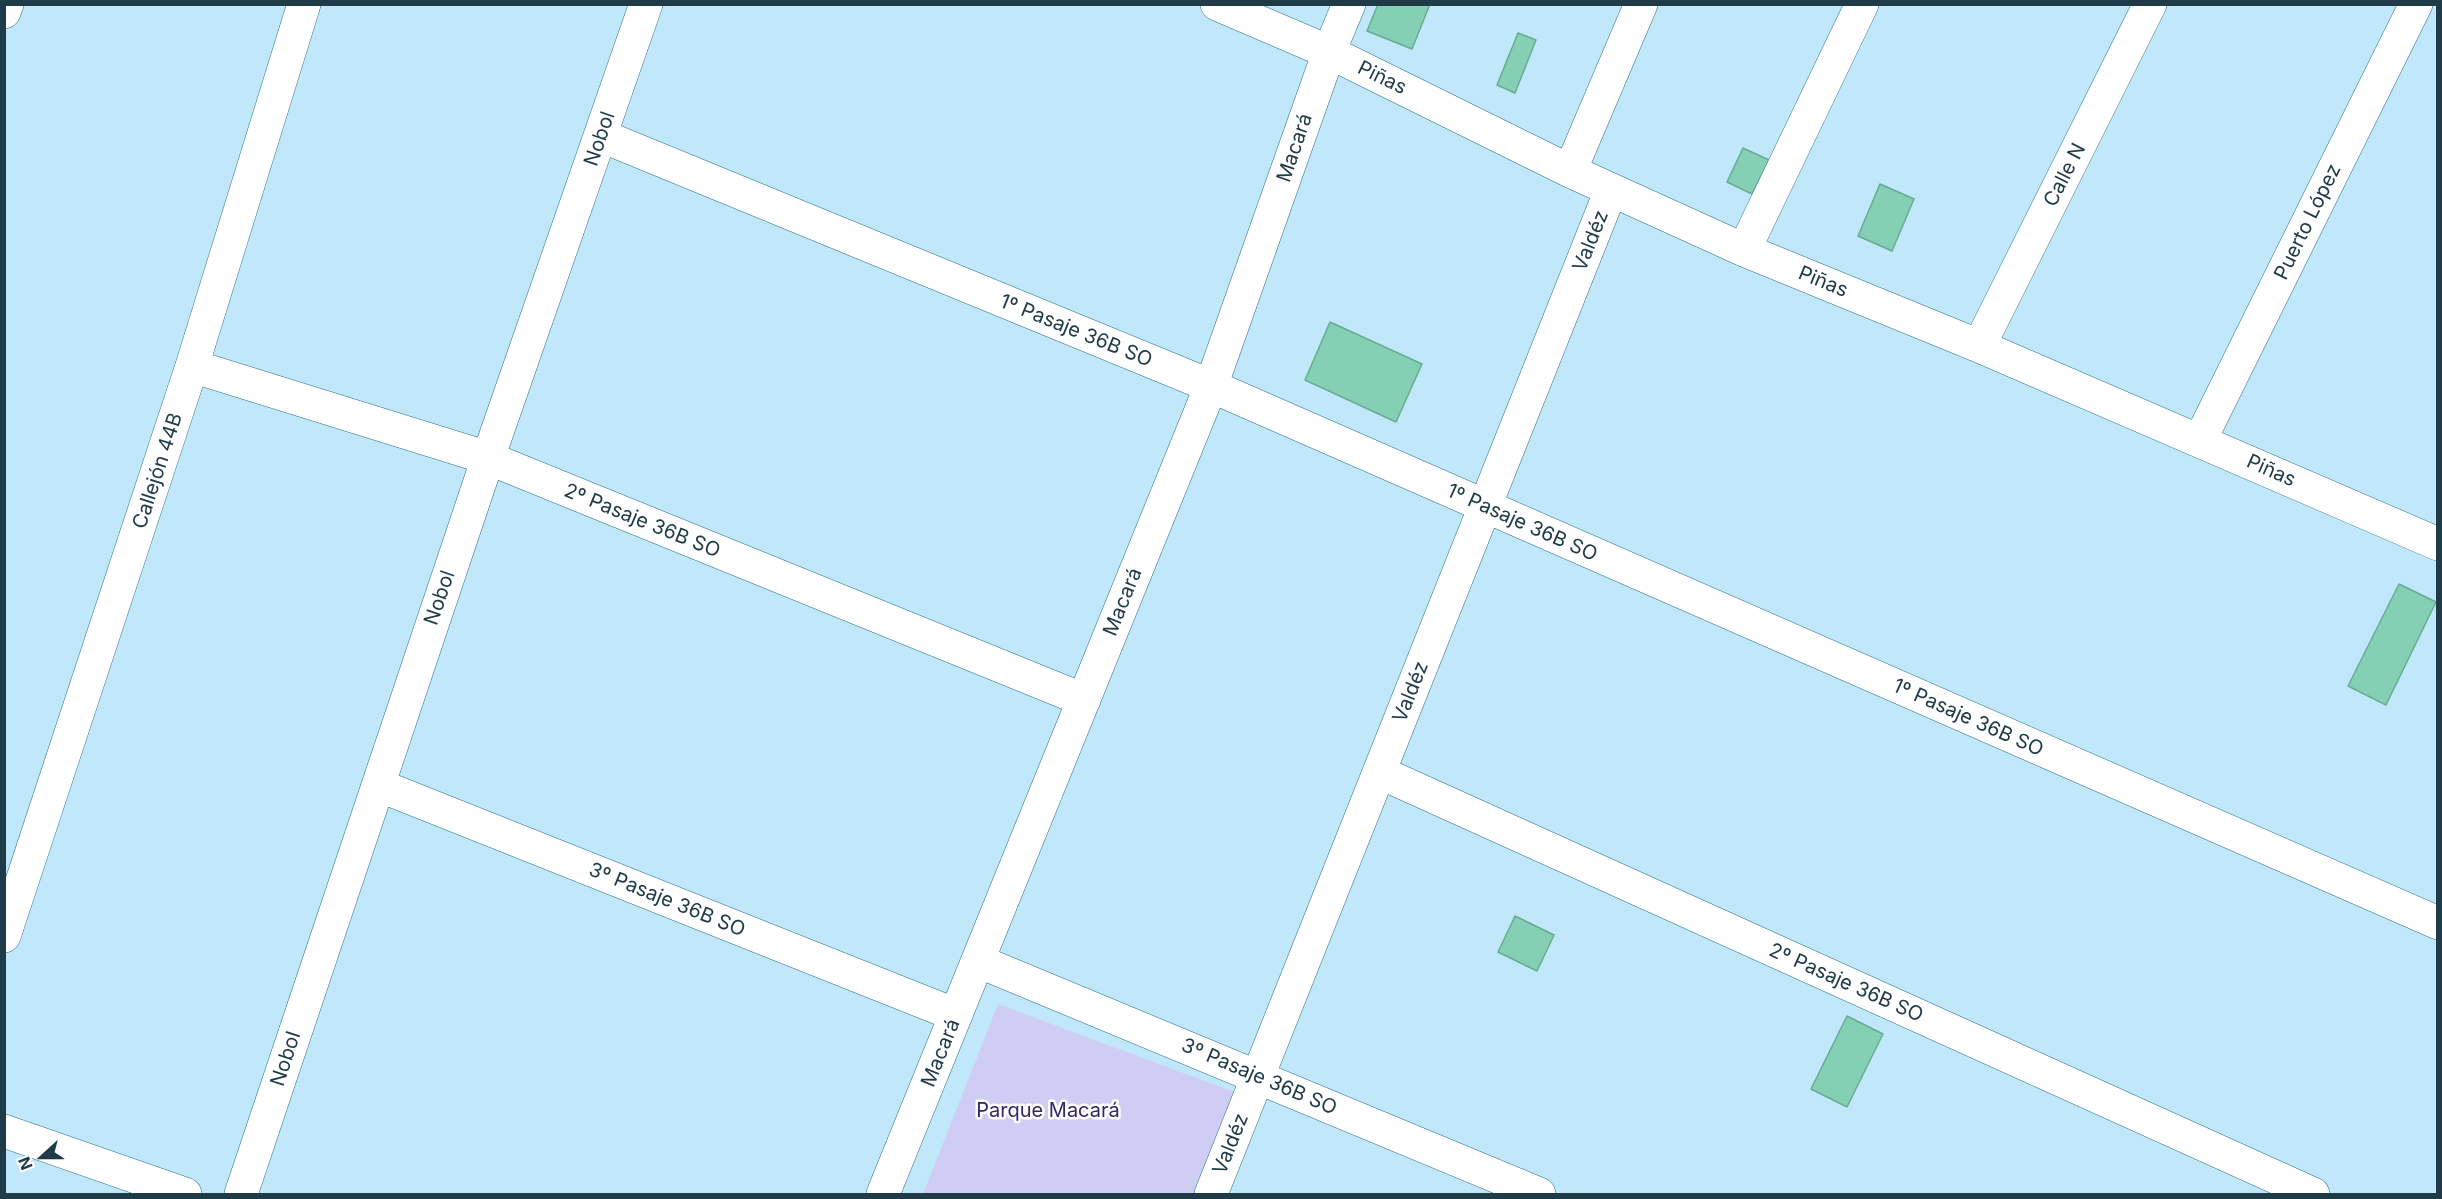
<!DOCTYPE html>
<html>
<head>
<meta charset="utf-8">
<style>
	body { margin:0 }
	#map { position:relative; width:2442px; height:1199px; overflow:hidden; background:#c1e7fa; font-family:Inter,sans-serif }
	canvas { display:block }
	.frame { position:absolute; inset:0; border:6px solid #203b48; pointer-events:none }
	.north { position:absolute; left:12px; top:1127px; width:60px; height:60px; -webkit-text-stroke:4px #fff; paint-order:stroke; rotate:249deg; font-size:16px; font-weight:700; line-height:24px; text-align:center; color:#203b48 }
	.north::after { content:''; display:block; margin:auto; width:21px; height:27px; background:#203b48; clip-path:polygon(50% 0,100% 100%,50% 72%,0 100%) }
</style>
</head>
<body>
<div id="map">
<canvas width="2442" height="1199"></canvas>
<div class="frame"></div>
<div class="north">N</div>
</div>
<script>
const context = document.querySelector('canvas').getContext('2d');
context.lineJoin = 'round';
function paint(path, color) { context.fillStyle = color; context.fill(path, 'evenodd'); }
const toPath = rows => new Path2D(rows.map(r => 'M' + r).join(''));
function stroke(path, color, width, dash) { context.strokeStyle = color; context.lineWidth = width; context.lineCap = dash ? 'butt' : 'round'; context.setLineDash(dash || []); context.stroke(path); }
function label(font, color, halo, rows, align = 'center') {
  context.font = font + ' Inter,sans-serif'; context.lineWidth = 5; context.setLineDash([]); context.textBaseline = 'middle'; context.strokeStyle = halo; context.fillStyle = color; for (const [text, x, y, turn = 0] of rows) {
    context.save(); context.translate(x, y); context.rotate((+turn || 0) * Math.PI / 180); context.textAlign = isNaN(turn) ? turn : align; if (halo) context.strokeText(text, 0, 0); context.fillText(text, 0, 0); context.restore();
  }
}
const green = toPath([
	[998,1004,1237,1093,1195,1194,923,1194]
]);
const building = toPath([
	[1378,4,1430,4,1412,49,1367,31,1378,4],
	[1518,33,1536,40,1515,93,1497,85,1518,33],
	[1743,148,1769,160,1752,194,1727,182,1743,148],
	[1880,184,1914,199,1892,251,1858,236,1880,184],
	[1330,322,1422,364,1396,422,1305,380,1330,322],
	[2399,584,2436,602,2386,705,2348,686,2399,584],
	[1515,916,1554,935,1537,971,1498,952,1515,916],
	[1847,1016,1883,1034,1847,1107,1811,1089,1847,1016]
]);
const minor = toPath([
	[1217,4,1329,52,1570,171,1744,250,1979,346,2438,544],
	[4,12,7,4],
	[602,136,1211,386,2438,923],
	[1570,171,1641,4],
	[1744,250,1862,4],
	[1979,346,2150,4],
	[192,366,488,458,1084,700],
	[2200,440,2416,4],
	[1379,772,2313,1194],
	[378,785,956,1015],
	[4,936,192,366,304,4],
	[978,961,1539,1194],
	[241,1194,488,458,646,4],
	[883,1194,1211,386,1329,52,1349,4],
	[1211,1194,1611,190]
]);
const tertiary = toPath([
	[4,1131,185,1194]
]);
const streetNames = [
	["Piñas",1382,78,26],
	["Nobol",600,139,-71],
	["Macará",1295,148,-71],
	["Calle N",2065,175,-63],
	["Puerto López",2308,222,-64],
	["Valdéz",1591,241,-68],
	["Piñas",1823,282,22],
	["1º Pasaje 36B SO",1076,331,22],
	["Callejón 44B",158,471,-72],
	["Piñas",2271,471,24],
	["2º Pasaje 36B SO",642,521,22],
	["1º Pasaje 36B SO",1522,523,24],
	["Nobol",440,598,-71],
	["Macará",1123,602,-68],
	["Valdéz",1411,692,-68],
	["1º Pasaje 36B SO",1968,718,24],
	["3º Pasaje 36B SO",667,900,22],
	["2º Pasaje 36B SO",1846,983,24],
	["Macará",941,1053,-68],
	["Nobol",286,1059,-72],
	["3º Pasaje 36B SO",1259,1077,23],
	["Valdéz",1231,1144,-68]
];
const parkNames = [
	["Parque Macará",1048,1111]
];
paint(green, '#d0cdf4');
paint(building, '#85cfb4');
stroke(building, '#66ac93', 1.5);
stroke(minor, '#2d708c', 34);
stroke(tertiary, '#2d708c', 34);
stroke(minor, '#fff', 33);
stroke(tertiary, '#fff', 33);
label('20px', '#203b48', '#fff', streetNames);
label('20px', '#36266a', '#fff', parkNames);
</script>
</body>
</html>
